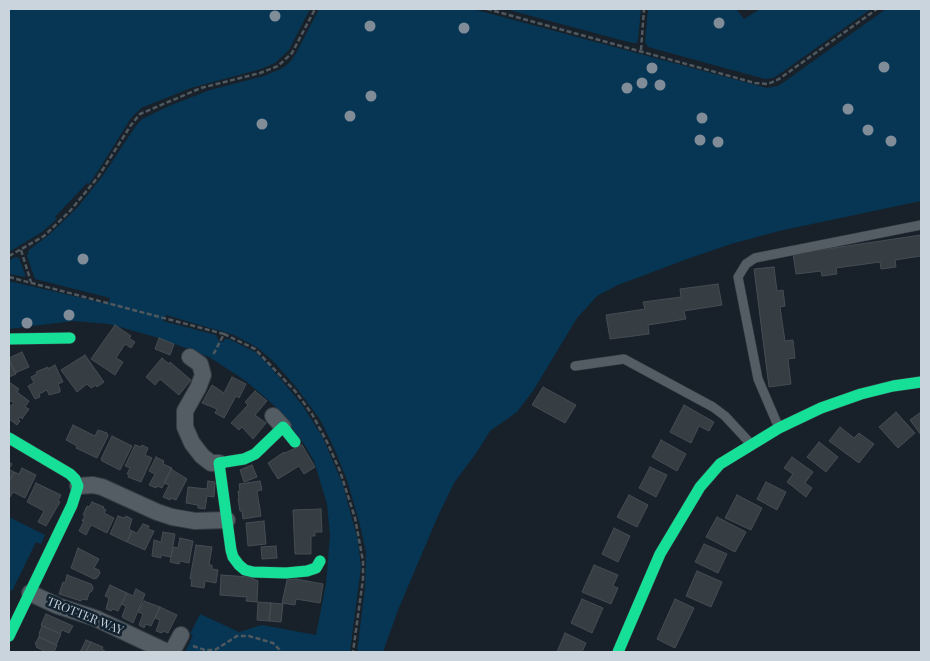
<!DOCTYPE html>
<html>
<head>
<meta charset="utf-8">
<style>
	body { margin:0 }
	#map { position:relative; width:930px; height:661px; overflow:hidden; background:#182129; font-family:"Playfair Display",serif }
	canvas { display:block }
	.frame { position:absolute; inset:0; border:10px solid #cad4dd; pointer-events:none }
</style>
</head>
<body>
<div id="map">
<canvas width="930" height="661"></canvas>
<div class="frame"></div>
</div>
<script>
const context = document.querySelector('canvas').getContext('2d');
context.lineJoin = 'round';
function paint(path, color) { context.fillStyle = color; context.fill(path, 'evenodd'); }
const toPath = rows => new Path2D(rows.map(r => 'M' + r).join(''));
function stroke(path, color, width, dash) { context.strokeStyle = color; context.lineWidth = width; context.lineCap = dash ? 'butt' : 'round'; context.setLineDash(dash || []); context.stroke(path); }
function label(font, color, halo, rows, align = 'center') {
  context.font = font + ' "Playfair Display",serif'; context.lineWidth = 5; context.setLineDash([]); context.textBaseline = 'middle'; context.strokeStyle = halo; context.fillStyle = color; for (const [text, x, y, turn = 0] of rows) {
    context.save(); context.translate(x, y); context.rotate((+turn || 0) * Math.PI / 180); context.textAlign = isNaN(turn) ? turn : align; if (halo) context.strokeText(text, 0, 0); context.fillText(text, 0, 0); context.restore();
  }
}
const green = toPath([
	[9,9,310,9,289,50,275,63,261,69,191,88,141,108,131,118,98,171,89,184,87,183,55,217,57,219,42,232,9,252],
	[319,9,473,9,767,88,778,86,784,82,886,9,921,9,921,201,779,231,731,244,690,258,618,285,597,296,577,318,533,391,517,412,490,431,477,452,454,483,438,516,398,610,383,652,357,652,365,588,366,552,360,525,347,480,334,448,321,421,296,387,274,362,258,348,234,335,166,315,163,321,216,335,219,341,223,342,225,339,229,339,255,352,269,365,303,406,323,438,343,485,358,541,361,567,350,652,185,652,193,635,190,634,200,614,239,632,262,625,316,635,326,584,330,536,327,504,314,461,304,444,276,407,246,381,209,357,159,338,109,324,73,321,9,329,9,281,108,304,110,298,35,279,27,256,29,250,50,234,78,207,104,174,135,127,142,119,169,106,210,90,264,76,283,68,290,62,295,55],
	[505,9,641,9,638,40,637,43,632,43],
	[648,9,736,9,744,19,760,9,871,9,781,73,773,78,765,79,648,47,645,42],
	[16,257,19,258,25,274,25,277,9,274,9,260],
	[9,517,45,535,41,544,36,542,12,591,9,590]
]);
const building = toPath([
	[921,235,921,256,895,260,896,267,881,269,880,262,836,268,837,274,822,276,821,271,796,274,793,254,921,235],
	[774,267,777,291,783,290,785,306,780,307,785,341,793,340,795,358,788,359,791,384,769,387,754,269,774,267],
	[718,284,722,305,684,311,686,319,648,325,649,334,610,339,606,315,645,309,643,302,681,297,680,289,718,284],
	[115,325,131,336,129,338,135,342,131,348,125,344,116,358,123,362,115,375,91,359,115,325],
	[159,338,174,344,170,355,155,349,159,338],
	[22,352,29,367,15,373,9,358,22,352],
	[85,355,104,382,97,387,96,385,91,388,87,384,77,392,61,370,85,355],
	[162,358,169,364,170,362,191,380,179,395,160,379,155,385,146,377,162,358],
	[9,359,16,374,9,377,9,359],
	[55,365,63,382,58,384,60,389,60,392,49,395,47,390,39,394,40,397,35,399,28,386,34,383,31,377,37,374,36,372,48,367,48,369,55,365],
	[232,377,246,384,239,398,236,396,224,418,215,413,217,409,202,403,212,385,224,393,232,377],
	[9,382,19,389,17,392,29,401,25,407,29,409,22,419,20,417,18,419,20,421,17,425,9,419,9,405,11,406,14,402,9,401,9,382],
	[543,387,576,405,565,423,532,405,543,387],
	[255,391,267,401,255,415,266,423,253,439,242,427,239,430,231,423,248,405,245,402,255,391],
	[684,405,714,422,709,431,699,426,691,443,670,432,684,405],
	[896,412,915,433,898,448,879,427,896,412],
	[921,412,921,435,910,420,921,412],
	[73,425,95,436,98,430,107,433,108,436,97,458,76,448,77,446,66,440,73,425],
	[840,427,854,438,859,433,874,444,859,463,829,441,840,427],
	[112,436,132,446,120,470,102,461,101,459,112,436],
	[661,440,686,454,677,471,652,457,661,440],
	[819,442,838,457,826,472,807,457,819,442],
	[135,445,141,447,142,445,148,448,145,455,152,458,141,482,128,477,129,475,127,474,130,468,125,466,135,445],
	[302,445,315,467,304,474,299,466,278,479,268,463,284,452,285,453,302,445],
	[156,457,164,461,163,464,172,468,162,488,157,486,156,488,149,485,155,474,149,471,156,457],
	[792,457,813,472,805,483,812,488,806,497,787,482,793,474,784,468,792,457],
	[9,462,12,464,9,469,14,472,9,482,9,462],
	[252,465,257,477,244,482,240,470,252,465],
	[650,467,667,475,656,497,639,488,650,467],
	[22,468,36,475,25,498,13,492,10,497,9,496,9,482,14,472,19,474,22,468],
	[171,469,187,479,176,500,171,498,170,500,163,497,169,485,164,483,171,469],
	[208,481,215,482,214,497,207,496,205,509,198,508,198,505,186,503,188,487,207,489,208,481],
	[260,481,262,490,257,491,261,516,243,519,242,511,240,511,238,499,239,499,238,491,240,491,239,484,260,481],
	[766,482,786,492,777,510,757,499,766,482],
	[36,483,61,495,58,501,60,502,46,526,38,522,44,511,27,502,36,483],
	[629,495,648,505,637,527,617,517,629,495],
	[737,495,762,508,751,530,725,518,737,495],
	[92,502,104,507,103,508,106,510,104,513,114,518,107,533,91,525,86,535,79,531,84,521,82,521,85,516,83,515,87,506,89,507,92,502],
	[321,509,322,532,315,532,315,536,311,536,311,554,295,554,293,510,321,509],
	[118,516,124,518,126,516,132,519,129,529,132,531,127,542,110,534,118,516],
	[717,517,746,532,735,552,706,537,717,517],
	[264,521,266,544,248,546,246,523,264,521],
	[143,524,149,526,148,529,154,531,145,550,127,542,132,531,137,533,143,524],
	[614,528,630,536,618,562,602,554,614,528],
	[163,532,175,534,171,557,161,555,161,558,152,556,154,540,161,542,163,532],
	[180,538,193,541,189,563,180,561,179,564,170,562,173,547,178,548,180,538],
	[704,544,727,554,718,573,695,562,704,544],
	[196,545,212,547,209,565,212,565,212,569,218,570,216,583,205,581,204,588,191,586,192,579,190,579,196,545],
	[276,546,277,558,262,559,261,547,276,546],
	[78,548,99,559,94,568,99,570,100,573,97,578,94,579,71,568,78,548],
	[594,565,618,575,613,586,618,588,611,604,582,592,594,565],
	[697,571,722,582,711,607,686,596,697,571],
	[67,575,91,584,93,587,92,591,89,593,87,600,82,599,81,601,59,594,63,582,65,583,67,575],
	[221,575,249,577,258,581,257,602,246,601,247,597,220,595,221,575],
	[296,579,323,584,320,603,296,599,295,605,282,603,287,580,296,579],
	[110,585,127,593,118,611,113,609,111,611,106,609,109,598,105,596,110,585],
	[136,589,145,594,133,623,122,617,126,606,121,604,127,593,133,596,136,589],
	[582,599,603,608,592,633,571,623,582,599],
	[675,599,694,608,675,648,657,639,675,599],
	[144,601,160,607,151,626,146,624,144,628,139,625,143,614,138,612,144,601],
	[258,602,271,603,269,621,257,620,258,602],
	[271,603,283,604,281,622,269,621,271,603],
	[160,607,177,615,168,633,163,631,162,633,156,631,160,620,155,618,160,607],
	[46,614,73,626,69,633,62,630,60,634,41,625,46,614],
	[42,626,61,634,56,645,39,637,40,634,39,634,42,626],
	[565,633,586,643,582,652,557,652,565,633],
	[39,637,57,645,54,652,46,652,36,647,37,645,35,644,39,637],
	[86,640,91,642,86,652,80,652,86,640],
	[91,642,103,647,102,649,106,652,86,652,91,642]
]);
const path = toPath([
	[487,9,755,83,768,84,779,79,877,9],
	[641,50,644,9],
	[21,250,31,282],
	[9,256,44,236,70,211,98,177,131,125,140,114,201,88,260,73,278,66,292,53,315,9],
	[9,277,224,334,213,355],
	[224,334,255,349,295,391,312,414,327,442,340,471,355,518,363,561,363,579,353,652],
	[193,646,205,650,215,650,237,636,249,636,273,643,282,652]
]);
const lane = toPath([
	[575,366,624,359,713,407,725,416,750,443],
	[779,428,758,379,738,277,746,264,755,258,921,225]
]);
const street = toPath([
	[190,357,200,364,203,375,198,388,185,411,185,427,192,443,202,456,211,463,219,463],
	[273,416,283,427],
	[78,486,93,485,102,487,157,512,172,517,195,521,227,520],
	[30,593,58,606,95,618,167,652],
	[172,652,181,635]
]);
const fast = toPath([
	[9,339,70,338],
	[9,438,70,474,75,479,78,486,72,505,9,636],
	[295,442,283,427,255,454,244,459,219,463,231,550,233,557,239,565,245,570,253,572,286,573,307,571,316,568,320,561],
	[618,652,660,554,700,487,720,464,779,428,821,408,861,394,893,386,921,382]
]);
const trees = [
	[275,16],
	[719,23],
	[370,26],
	[464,28],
	[884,67],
	[652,68],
	[642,83],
	[660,85],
	[627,88],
	[371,96],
	[848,109],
	[350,116],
	[702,118],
	[262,124],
	[868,130],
	[700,140],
	[891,141],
	[718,142],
	[83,259],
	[69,315],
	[27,323]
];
const streetNames = [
	["TROTTER WAY",85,616,22]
];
paint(green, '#063653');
paint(building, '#363e44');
stroke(building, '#454d53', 1);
stroke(lane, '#363e44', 10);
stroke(street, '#363e44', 18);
stroke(fast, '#363e44', 12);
stroke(path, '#50585f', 2.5, [5, 2.5]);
stroke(lane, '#545c64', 9);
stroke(street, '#545c64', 16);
stroke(fast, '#16e098', 11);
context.fillStyle = '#808d99';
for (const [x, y] of trees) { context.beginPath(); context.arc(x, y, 5.5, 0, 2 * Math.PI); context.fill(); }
label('12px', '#cad4dd', '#12222f', streetNames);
</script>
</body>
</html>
